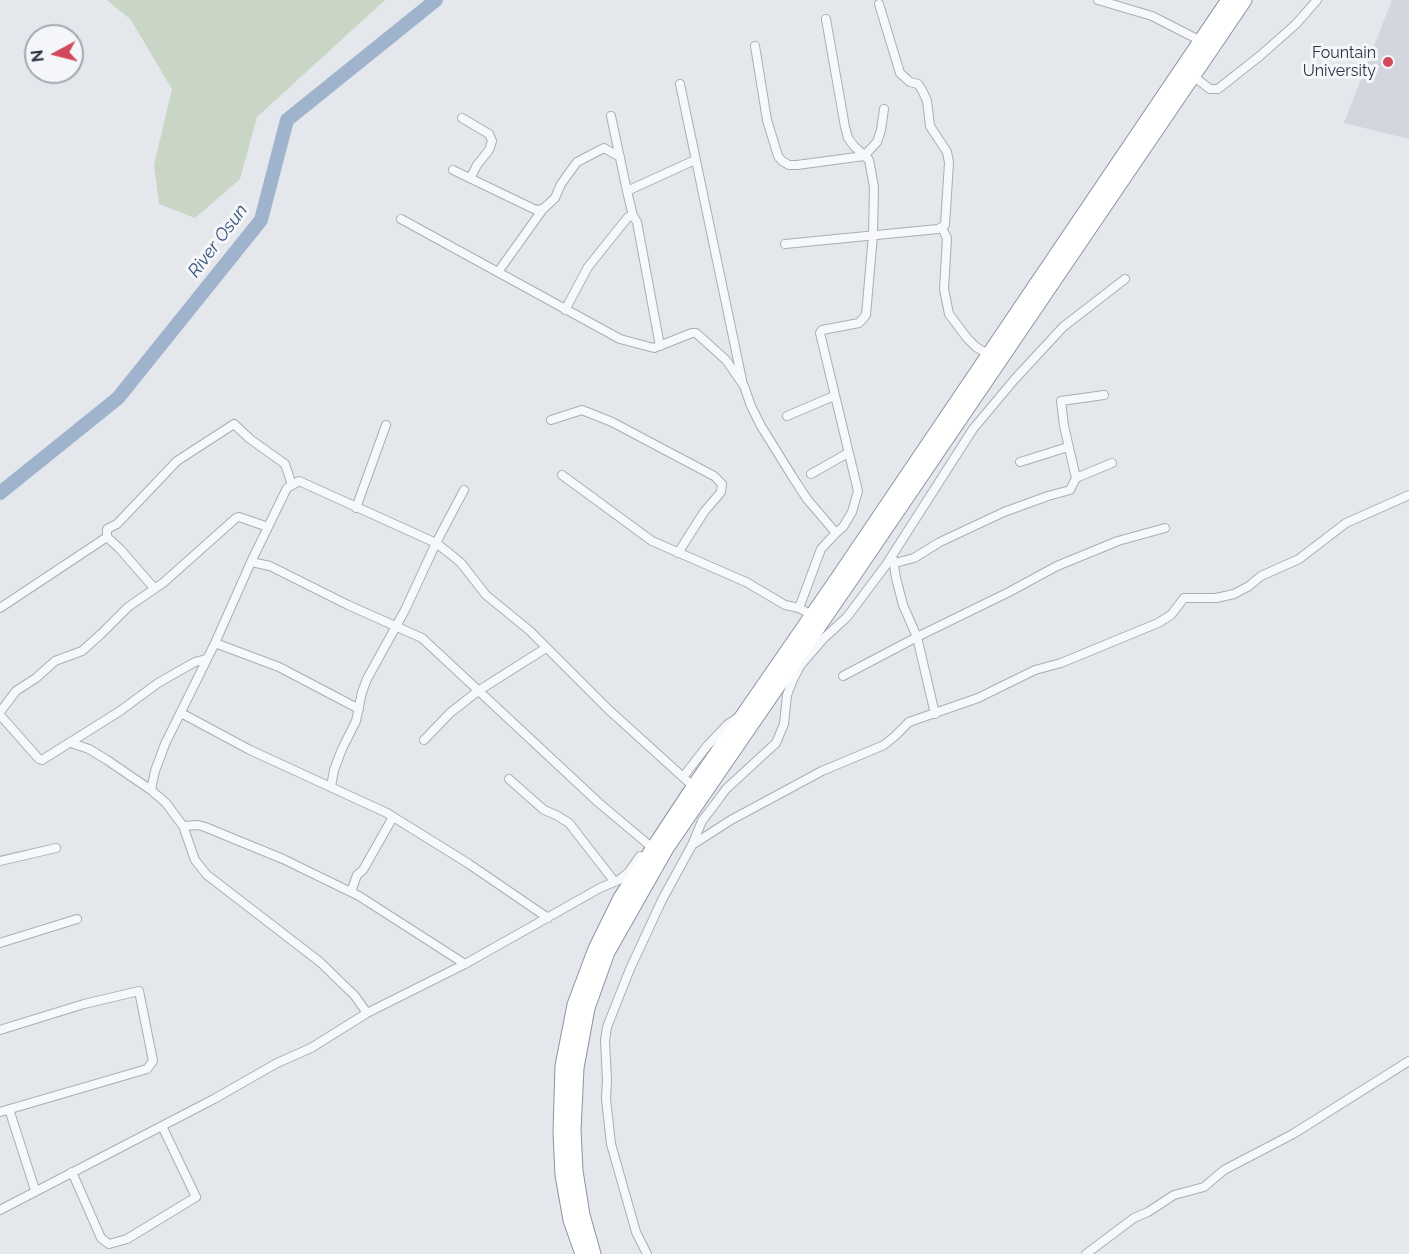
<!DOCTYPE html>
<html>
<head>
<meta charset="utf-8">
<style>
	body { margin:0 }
	#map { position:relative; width:1409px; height:1254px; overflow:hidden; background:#e4e7ec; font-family:Raleway,sans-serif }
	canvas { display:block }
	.north { position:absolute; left:24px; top:24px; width:60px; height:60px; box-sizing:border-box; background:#f4f6f9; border:2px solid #a4a8b1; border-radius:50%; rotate:263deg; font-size:16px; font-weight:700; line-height:24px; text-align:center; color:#2b3445 }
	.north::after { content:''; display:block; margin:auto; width:21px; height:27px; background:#d1495b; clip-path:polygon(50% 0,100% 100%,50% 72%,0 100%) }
</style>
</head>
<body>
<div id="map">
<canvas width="1409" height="1254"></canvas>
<div class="north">N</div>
</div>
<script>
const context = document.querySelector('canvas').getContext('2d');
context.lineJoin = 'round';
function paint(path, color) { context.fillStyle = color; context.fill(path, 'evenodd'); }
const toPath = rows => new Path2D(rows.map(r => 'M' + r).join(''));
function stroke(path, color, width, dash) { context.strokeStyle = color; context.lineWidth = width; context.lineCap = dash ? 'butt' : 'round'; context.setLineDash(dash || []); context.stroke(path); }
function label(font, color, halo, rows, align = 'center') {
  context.font = font + ' Raleway,sans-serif'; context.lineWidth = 6; context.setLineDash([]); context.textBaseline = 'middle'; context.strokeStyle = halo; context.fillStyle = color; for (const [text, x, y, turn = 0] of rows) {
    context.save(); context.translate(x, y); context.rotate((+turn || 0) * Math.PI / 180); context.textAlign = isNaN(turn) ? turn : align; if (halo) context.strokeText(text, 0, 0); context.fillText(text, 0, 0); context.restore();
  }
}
const built = toPath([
	[1392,0,1409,0,1409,139,1344,123]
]);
const green = toPath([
	[107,0,385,0,257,117,240,179,195,218,159,204,154,165,172,89,131,20]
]);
const river = toPath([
	[0,493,118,398,261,220,287,120,436,0]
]);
const street = toPath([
	[1098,0,1152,16,1201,41],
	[826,19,845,127,848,138,854,146,869,160,874,187,873,235,866,315,859,323,822,330,820,333,858,491,852,512,843,527,836,533],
	[755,46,767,120,778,156,782,161,789,165,797,165,864,156,877,142,881,130,884,109],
	[1193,76,1210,89,1218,89,1261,55,1296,24,1317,0],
	[680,84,742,380],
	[611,116,627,191],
	[462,118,489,134,492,141,489,150,477,165,471,177],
	[453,170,536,210,543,209,555,198,561,184,577,162,604,148,620,157],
	[633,216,627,191,695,160],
	[401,219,620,339,654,348,692,333,696,333,726,360,744,386,751,406,761,426,792,476,807,499,836,533,821,549,799,608],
	[942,228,947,238,944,289,949,314,967,338,976,347,989,355],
	[785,244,938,229,945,225,949,163,947,152,930,126,927,101,922,90,918,84,910,82,900,73,879,4],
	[498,272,543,209],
	[565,310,588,267,628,217,633,216,637,222,660,346],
	[787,416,834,396],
	[551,420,582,410,612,422,714,476,722,484,721,492,704,512,678,553],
	[1020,462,1068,447],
	[811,474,848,453],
	[562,475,652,541,746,582,785,605,799,608,812,615],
	[1076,478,1112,463],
	[356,508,386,425],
	[893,559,896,578,903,605,917,637,935,714],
	[251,562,270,566,348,605,422,638,599,803,649,845,654,847],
	[895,563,914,558,940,542,1004,512,1048,496,1070,490,1076,478,1064,426,1061,401,1104,395],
	[154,588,120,549,107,537,107,529,117,524,177,461,234,424,250,439,285,464,292,485],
	[0,608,107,537],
	[215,643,279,667,359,709],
	[843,676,917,637,1009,592,1057,566,1118,541,1165,528],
	[0,712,16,691,36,678,55,661,82,651,101,634,128,607,163,583,236,518,239,517,268,527],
	[181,713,250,750,387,813,469,864,548,918],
	[0,715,39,759,42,760,120,711,158,683,195,662,206,659],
	[424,740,450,713,478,691,546,648],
	[71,743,89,749,107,760,151,790,166,803,183,826,195,860,207,875,320,962,355,996,367,1013],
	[683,777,707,746,728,724,737,718],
	[509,779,544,810,556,815,569,823,614,881],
	[331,787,334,770,342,749,356,721,362,692,367,679,405,610,436,543,464,490],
	[151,790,155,771,165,744,215,643,251,562,287,488,299,481,436,543,449,553,461,563,486,595,530,631,609,710,694,787],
	[183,826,198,825,205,827,283,859,359,896,465,964],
	[692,845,731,820,822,771,884,745,895,736,909,722,978,698,1035,670,1061,663,1158,623,1171,615,1184,598,1216,598,1234,594,1249,586,1261,576,1299,559,1346,523,1409,495],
	[0,861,56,848],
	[351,892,357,875,363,870,393,817],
	[0,943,77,919],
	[0,1030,84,1004,139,991,153,1061,147,1069,0,1112],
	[9,1109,35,1190],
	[72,1172,101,1238,109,1244,127,1239,196,1197,162,1126],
	[0,1210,214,1099,277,1063,311,1048,367,1013,465,964,600,888,619,880,628,873,640,856],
	[647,1254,636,1232,611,1144,606,1099,607,1080,605,1041,607,1027,630,969,662,900,692,845,702,821,715,804,726,789,776,743,784,724,787,695,792,682,800,666,824,638,847,617,886,565,973,429,1014,380,1063,327,1125,279],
	[1086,1254,1134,1218,1148,1212,1174,1195,1204,1187,1224,1170,1293,1134,1409,1061]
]);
const highway = toPath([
	[583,1254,571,1220,563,1175,561,1132,563,1066,575,1005,596,949,621,898,694,787,837,580,1229,0],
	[593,1254,582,1215,575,1171,573,1130,576,1068,587,1008,607,952,666,848,850,580,1244,0]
]);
const markers = [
	[1388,62,6,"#d1495b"]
];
const poiNames = [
	["Fountain",1376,53],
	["University",1376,71]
];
const waterNames = [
	["River Osun",218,241,-53]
];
paint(built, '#d2d6de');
paint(green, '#c9d6c5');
stroke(river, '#9fb4cc', 14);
stroke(street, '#a9aeb7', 10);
stroke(highway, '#8b94a3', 17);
stroke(street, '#f7f8fa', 8);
stroke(highway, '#fff', 15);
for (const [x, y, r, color] of markers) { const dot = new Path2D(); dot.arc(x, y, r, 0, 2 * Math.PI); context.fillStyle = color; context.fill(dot); stroke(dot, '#f4f6f9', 2); }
label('16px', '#2b3445', '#f4f6f9', poiNames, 'right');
label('italic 18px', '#34527a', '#f4f6f9', waterNames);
</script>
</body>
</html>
